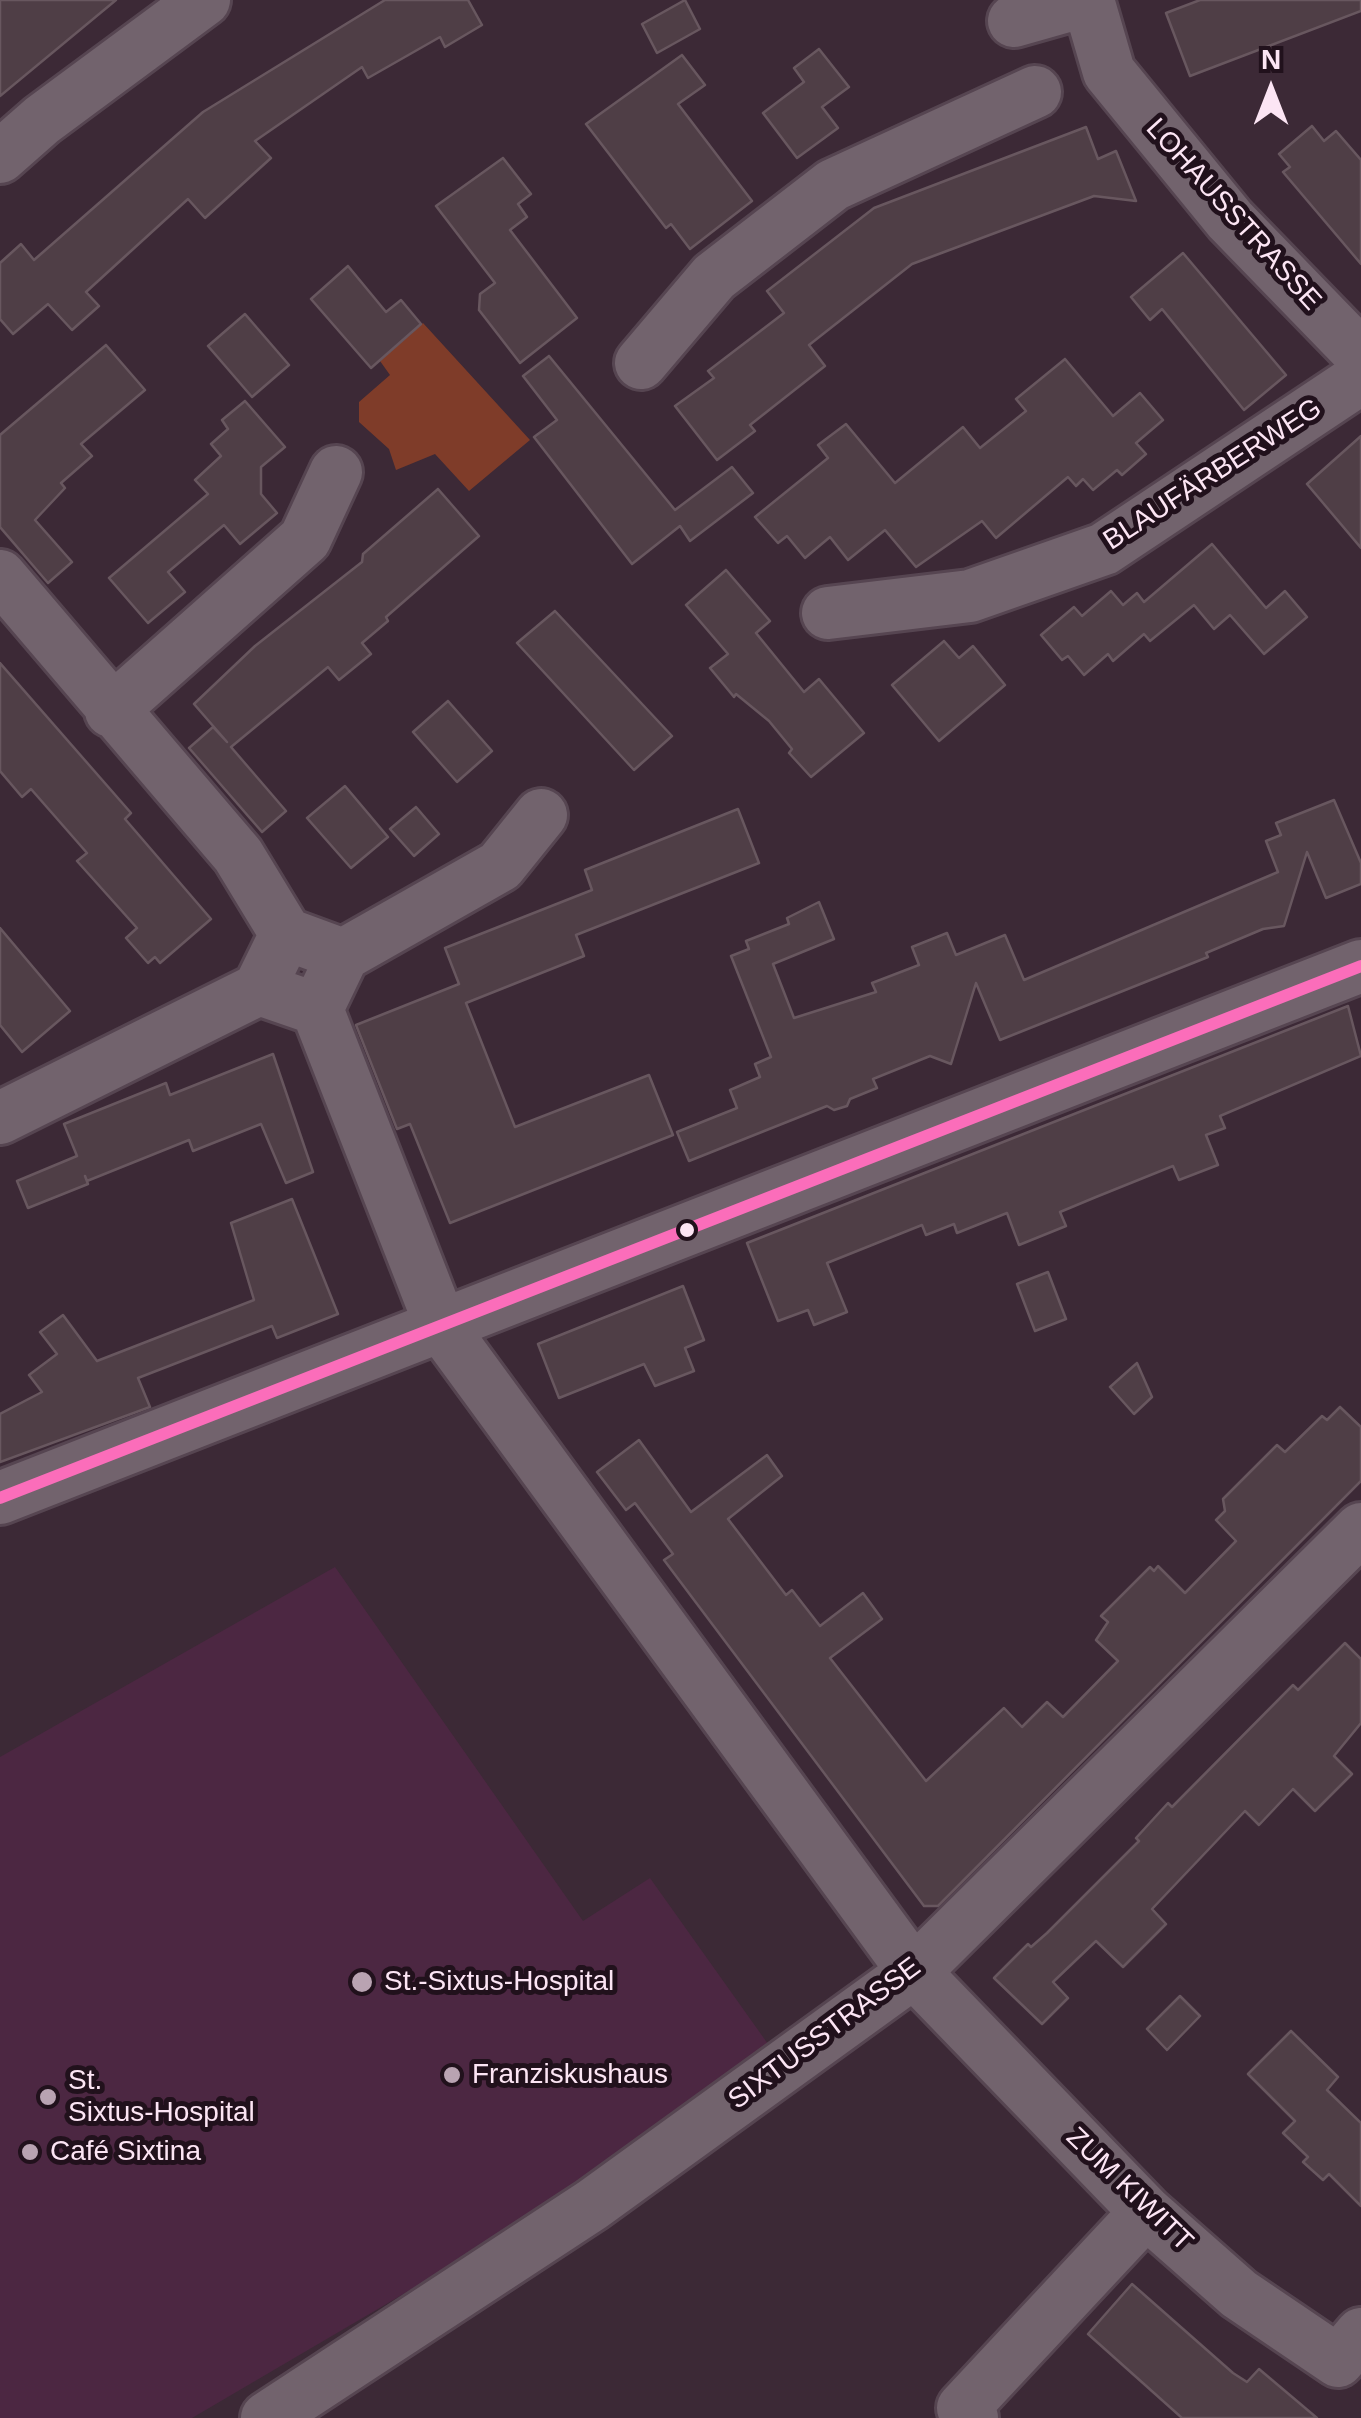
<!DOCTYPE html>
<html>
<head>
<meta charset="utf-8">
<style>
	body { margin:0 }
	#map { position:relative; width:1361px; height:2418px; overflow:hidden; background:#3c2936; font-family:Helvetica,sans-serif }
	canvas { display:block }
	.north { position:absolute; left:1221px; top:40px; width:100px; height:100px; -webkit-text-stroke:8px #21111c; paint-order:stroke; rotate:0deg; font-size:28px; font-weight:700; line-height:40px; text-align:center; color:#fce5f4 }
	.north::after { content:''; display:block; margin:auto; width:35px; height:45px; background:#fce5f4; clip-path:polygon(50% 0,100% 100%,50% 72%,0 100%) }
</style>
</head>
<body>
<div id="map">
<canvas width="1361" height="2418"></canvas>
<div class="north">N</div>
</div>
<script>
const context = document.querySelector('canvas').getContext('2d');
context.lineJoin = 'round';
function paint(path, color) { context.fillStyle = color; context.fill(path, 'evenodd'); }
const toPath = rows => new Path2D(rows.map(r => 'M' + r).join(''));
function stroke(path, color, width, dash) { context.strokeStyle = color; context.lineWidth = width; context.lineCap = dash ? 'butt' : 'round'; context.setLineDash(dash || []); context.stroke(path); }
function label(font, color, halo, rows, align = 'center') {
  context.font = font + ' Helvetica,sans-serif'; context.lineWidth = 10; context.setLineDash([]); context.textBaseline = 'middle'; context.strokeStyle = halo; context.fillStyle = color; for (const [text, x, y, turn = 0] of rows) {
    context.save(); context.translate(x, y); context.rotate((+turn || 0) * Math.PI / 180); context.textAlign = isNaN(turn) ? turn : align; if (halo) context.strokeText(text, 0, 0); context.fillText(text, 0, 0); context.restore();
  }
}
const built = toPath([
	[335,1567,583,1921,650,1878,768,2044,516,2228,192,2418,0,2418,0,1757]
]);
const green = toPath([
	[423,323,530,440,469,491,435,454,396,470,389,449,359,422,359,402,390,375,380,361]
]);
const building = toPath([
	[0,0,116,0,0,96,0,0],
	[385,0,468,0,482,25,445,47,440,37,368,78,362,67,255,141,271,158,205,218,188,199,86,292,99,306,72,330,48,304,13,334,0,319,0,263,21,244,34,260,203,112,385,0],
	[685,0,700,29,657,53,642,24,685,0],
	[1200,0,1361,0,1361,11,1190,76,1166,13,1200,0],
	[819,49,849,87,822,107,838,128,797,158,763,113,804,82,794,68,819,49],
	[682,55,705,85,678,104,752,201,690,249,671,224,666,228,586,124,682,55],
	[1312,126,1324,141,1336,131,1361,160,1361,264,1283,172,1290,167,1279,154,1312,126],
	[1086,127,1098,159,1116,151,1136,201,1094,196,912,264,809,345,825,366,750,425,755,431,717,460,675,406,714,378,708,371,784,313,767,291,874,208,1086,127],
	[503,158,531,194,518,204,527,217,510,230,577,318,520,363,479,310,480,294,495,283,436,206,503,158],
	[1183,253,1286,375,1244,410,1162,309,1150,320,1131,297,1183,253],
	[348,266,386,312,401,300,421,324,371,368,311,299,348,266],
	[245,314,289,365,252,397,208,346,245,314],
	[106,345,145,390,81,444,92,456,61,483,65,488,35,520,72,562,48,583,0,527,0,435,106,345],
	[549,356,675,510,732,467,753,493,690,541,680,526,632,564,534,437,557,420,523,376,549,356],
	[1065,359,1113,416,1140,393,1163,420,1136,443,1146,454,1122,475,1117,470,1093,490,1083,479,1076,486,1068,477,996,538,982,521,916,567,885,530,848,560,830,537,805,558,787,536,778,543,755,517,828,458,818,445,846,424,895,483,963,427,980,448,1026,411,1016,399,1065,359],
	[245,401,285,447,261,467,261,494,277,513,240,544,224,525,168,572,185,592,148,623,109,578,208,494,195,480,221,456,211,444,228,429,222,420,245,401],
	[1361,436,1361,548,1307,484,1361,436],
	[438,489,479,536,386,617,388,621,362,643,371,654,339,680,328,667,231,747,286,811,262,832,189,748,213,727,227,742,194,704,255,646,362,562,363,554,438,489],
	[1212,544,1266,608,1285,591,1307,617,1264,654,1230,615,1214,629,1194,605,1150,641,1144,634,1113,661,1108,654,1084,675,1068,656,1062,660,1041,635,1074,607,1082,616,1111,591,1123,605,1137,593,1144,602,1212,544],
	[726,570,770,621,756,633,804,692,819,679,864,733,811,777,789,753,792,749,769,721,736,694,734,697,710,668,728,654,686,605,726,570],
	[555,611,672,736,634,770,517,643,555,611],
	[944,641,959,658,973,646,1005,685,939,741,892,685,944,641],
	[0,663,131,813,125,819,211,919,160,963,155,957,148,963,126,938,137,928,77,861,87,853,31,789,22,797,0,771,0,663],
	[448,701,492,751,457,782,413,732,448,701],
	[345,786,388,837,351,868,307,818,345,786],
	[1334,800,1361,863,1361,884,1326,898,1307,852,1284,926,1263,929,1206,953,1208,957,1000,1040,976,983,951,1064,930,1056,873,1079,877,1088,850,1099,847,1106,834,1110,827,1106,689,1161,677,1132,737,1108,730,1090,760,1077,755,1064,771,1057,731,956,749,949,746,941,789,924,787,918,819,902,834,939,773,964,794,1018,876,992,872,983,919,965,912,947,947,933,956,955,1005,935,1024,980,1278,872,1266,841,1281,835,1276,823,1334,800],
	[416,807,439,834,414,856,390,829,416,807],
	[738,809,759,863,576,935,584,956,466,1003,515,1127,649,1075,673,1135,450,1223,410,1124,397,1129,356,1025,459,984,445,948,592,890,585,870,738,809],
	[0,928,70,1011,22,1052,0,1025,0,928],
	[1348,1006,1361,1056,1220,1116,1225,1128,1206,1135,1218,1165,1179,1180,1173,1166,1096,1197,1060,1212,1066,1226,1019,1245,1007,1213,957,1233,954,1224,926,1235,922,1225,827,1263,847,1312,814,1325,808,1310,778,1321,747,1243,1348,1006],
	[273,1054,313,1172,286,1183,261,1124,193,1151,189,1140,87,1181,85,1176,88,1184,28,1208,17,1181,77,1156,64,1124,166,1083,170,1095,273,1054],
	[292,1199,338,1314,277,1338,272,1326,138,1378,150,1407,0,1462,0,1414,42,1392,29,1375,57,1354,40,1332,63,1315,97,1361,254,1300,231,1223,292,1199],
	[1048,1272,1066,1319,1035,1331,1017,1284,1048,1272],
	[683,1286,704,1340,685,1348,694,1371,655,1386,644,1364,559,1398,538,1344,683,1286],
	[1137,1363,1152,1397,1134,1414,1110,1387,1137,1363],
	[1340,1407,1361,1427,1361,1481,938,1906,924,1906,664,1560,673,1554,635,1503,626,1510,597,1472,639,1440,691,1512,767,1455,782,1476,728,1519,786,1595,792,1590,820,1626,863,1593,882,1619,830,1658,926,1781,1004,1708,1022,1727,1047,1702,1063,1717,1118,1661,1096,1640,1108,1622,1101,1616,1150,1567,1154,1571,1158,1566,1185,1593,1236,1541,1216,1520,1225,1511,1223,1499,1277,1445,1285,1452,1322,1416,1327,1420,1340,1407],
	[1345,1643,1361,1659,1361,1723,1334,1756,1352,1774,1315,1811,1293,1789,1259,1825,1245,1811,1152,1909,1166,1924,1123,1967,1096,1941,1053,1982,1068,1998,1042,2024,994,1978,1028,1944,1031,1947,1047,1933,1139,1841,1136,1838,1168,1803,1172,1807,1293,1685,1298,1690,1345,1643],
	[1180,1996,1200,2016,1167,2050,1147,2029,1180,1996],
	[1291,2031,1338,2077,1327,2090,1361,2123,1361,2206,1329,2174,1323,2180,1303,2162,1308,2157,1283,2133,1295,2121,1248,2074,1291,2031],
	[1132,2284,1233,2373,1247,2382,1259,2369,1317,2418,1182,2418,1088,2334,1132,2284]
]);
const minor = toPath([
	[1014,21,1088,0,1109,72,1230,220,1361,355],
	[0,157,42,120,204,0],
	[641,363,714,277,833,185,1035,92],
	[0,576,238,855,286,934],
	[828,613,970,596,1104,549,1361,378],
	[111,711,305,539,336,472],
	[343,955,500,866,541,815],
	[317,1009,259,989,286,934,343,955,317,1009,441,1326,914,1972,1146,2212,1239,2294,1338,2361,1361,2334],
	[0,1118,259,989],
	[0,1498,1361,966],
	[267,2418,592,2205,914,1972,1361,1529],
	[972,2418,963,2408,1146,2212]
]);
const bus1 = toPath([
	[0,1498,1361,966]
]);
const markers = [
	[687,1230,9,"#fce5f4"],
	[362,1982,12,"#b9a3b2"],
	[452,2075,10,"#b9a3b2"],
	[48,2097,10,"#b9a3b2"],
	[30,2152,10,"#b9a3b2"]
];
const streetNames = [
	["LOHAUSSTRASSE",1233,215,48],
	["BLAUFÄRBERWEG",1213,475,-33],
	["SIXTUSSTRASSE",825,2034,-37],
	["ZUM KIWITT",1129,2190,44]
];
const poiNames = [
	["St.-Sixtus-Hospital",384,1982],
	["Franziskushaus",472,2075],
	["St.",68,2081],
	["Sixtus-Hospital",68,2113],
	["Café Sixtina",50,2152]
];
paint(built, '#4c2742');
paint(green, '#7f3c29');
paint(building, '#4f3e46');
stroke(building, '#68575f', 2.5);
stroke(minor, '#564551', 58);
stroke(minor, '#72636d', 52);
stroke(bus1, '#fb6dba', 12);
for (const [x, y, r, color] of markers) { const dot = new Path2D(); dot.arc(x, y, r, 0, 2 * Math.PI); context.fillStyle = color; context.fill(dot); stroke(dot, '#21111c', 4); }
label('28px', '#fce5f4', '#21111c', streetNames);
label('28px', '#fce5f4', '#21111c', poiNames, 'left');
</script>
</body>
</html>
